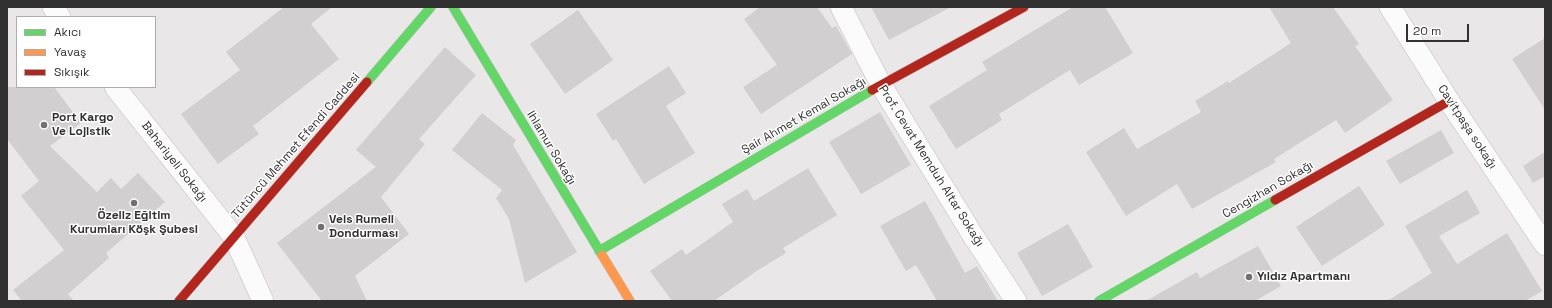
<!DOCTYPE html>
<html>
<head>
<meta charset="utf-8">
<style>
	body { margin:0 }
	#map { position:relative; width:1552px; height:308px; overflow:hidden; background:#e9e7e8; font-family:"Space Grotesk",sans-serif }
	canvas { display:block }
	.frame { position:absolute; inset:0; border:8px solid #323132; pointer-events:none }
	.legend { position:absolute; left:16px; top:16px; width:140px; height:72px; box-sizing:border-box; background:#fff; border:1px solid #adadad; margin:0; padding:5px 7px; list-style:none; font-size:12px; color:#323132 }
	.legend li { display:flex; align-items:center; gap:8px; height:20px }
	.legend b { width:20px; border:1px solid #adadad }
	.scale { position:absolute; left:1406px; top:24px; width:63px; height:18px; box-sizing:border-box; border:2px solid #323132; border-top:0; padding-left:5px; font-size:12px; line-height:14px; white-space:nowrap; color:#323132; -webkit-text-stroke:3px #fff; paint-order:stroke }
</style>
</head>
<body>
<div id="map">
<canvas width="1552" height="308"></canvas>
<div class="frame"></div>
<ul class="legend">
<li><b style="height:5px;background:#63d668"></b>Akıcı</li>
<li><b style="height:5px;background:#ff974d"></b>Yavaş</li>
<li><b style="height:5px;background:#b3261e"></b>Sıkışık</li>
</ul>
<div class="scale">20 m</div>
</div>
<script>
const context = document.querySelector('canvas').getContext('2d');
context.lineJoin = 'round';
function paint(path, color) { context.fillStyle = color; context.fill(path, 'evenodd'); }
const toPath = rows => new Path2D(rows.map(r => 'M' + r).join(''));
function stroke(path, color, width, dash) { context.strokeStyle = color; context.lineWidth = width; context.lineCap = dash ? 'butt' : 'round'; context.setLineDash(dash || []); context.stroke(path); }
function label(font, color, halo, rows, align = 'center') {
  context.font = font + ' "Space Grotesk",sans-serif'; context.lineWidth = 3; context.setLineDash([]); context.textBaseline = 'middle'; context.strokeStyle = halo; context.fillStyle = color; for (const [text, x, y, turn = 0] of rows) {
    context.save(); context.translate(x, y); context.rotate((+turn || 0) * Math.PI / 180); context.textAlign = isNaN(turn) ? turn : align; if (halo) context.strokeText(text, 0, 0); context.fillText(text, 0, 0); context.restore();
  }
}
const building = toPath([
	[284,7,332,7,311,24,339,59,253,126,259,134,218,164,181,114,240,70,226,52],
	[760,7,817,7,832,28,836,26,852,54,761,114,743,87,777,65,744,19],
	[871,7,951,7,889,40],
	[1073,7,1105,7,1133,53,1079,85,1070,70,999,114,1002,120,956,149,929,106,987,70,982,62],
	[1269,7,1333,7,1359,44,1355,46,1393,100,1345,133,1336,120,1274,159,1276,162,1192,209,1177,184,1126,216,1086,152,1124,128,1137,149,1201,112,1195,101,1228,81,1229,83,1291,43],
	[578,10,613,60,565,94,530,44],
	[1545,38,1545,110,1512,59],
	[445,47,476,75,419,139,425,144,381,197,409,234,355,276,367,301,322,301,277,243,376,167,356,150],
	[669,66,686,93,666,106,695,153,644,184,616,139,613,141,596,114],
	[7,87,54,87,81,123,50,146,97,192,111,178,121,189,138,173,165,202,106,253,109,258,68,294,74,301,22,301,13,290,64,250,21,196,39,181,7,139],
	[880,112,911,165,861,194,829,142],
	[482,113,516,140,513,145,577,252,525,283,509,219,496,198,502,190,452,150],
	[1441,130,1454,153,1400,184,1386,161],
	[1545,152,1545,176,1533,183,1523,166],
	[808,168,837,215,783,248,786,253,755,272,714,301,672,301,650,271,682,249,686,255,733,222,722,204,747,189,754,201],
	[1359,186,1385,225,1322,266,1296,227],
	[1467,190,1480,213,1439,236,1457,264,1507,233,1542,291,1525,301,1387,301,1432,273,1405,226],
	[925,201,965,273,977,266,998,301,937,301,916,265,906,271,880,226],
	[1068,224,1093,267,1042,296,1017,253],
	[1258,246,1281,286,1255,301,1146,301,1197,272,1200,278]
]);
const street = toPath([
	[53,7,60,17],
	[841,7,881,85,972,234,1016,301],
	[1390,7,1449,101,1545,245],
	[115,87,234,237,263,301]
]);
const fast = toPath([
	[453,7,602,255],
	[367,82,431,7],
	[599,251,872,90],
	[1099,301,1275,200]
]);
const slow = toPath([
	[602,255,630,301]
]);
const jam = toPath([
	[872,90,1024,7],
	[1275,200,1449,101],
	[179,301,367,82]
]);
const markers = [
	[44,125,4,"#727172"],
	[134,203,4,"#727172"],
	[321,227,4,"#727172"],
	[1249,277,4,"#727172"]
];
const streetNames = [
	["Şair Ahmet Kemal Sokağı",804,116,-30],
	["Cavitpaşa sokağı",1467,127,57],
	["Tütüncü Mehmet Efendi Caddesi",296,146,-49],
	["Ihlamur Sokağı",551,148,59],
	["Bahariyeli Sokağı",174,162,52],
	["Prof. Cevat Memduh Altar Sokağı",931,166,58],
	["Cengizhan Sokağı",1268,190,-30]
];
const poiNames = [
	["Port Kargo",52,118],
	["Ve Lojistik",52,132],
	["Özeliz Eğitim",134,216,"center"],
	["Kurumları Köşk Şubesi",134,230,"center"],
	["Veis Rumeli",329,220],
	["Dondurması",329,234],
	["Yıldız Apartmanı",1257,277]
];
paint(building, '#d1cfd0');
stroke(street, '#bcbbbb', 22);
stroke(fast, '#bcbbbb', 10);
stroke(slow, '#bcbbbb', 10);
stroke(jam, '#bcbbbb', 10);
stroke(street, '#fcfbfc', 21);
stroke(fast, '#63d668', 9);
stroke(slow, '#ff974d', 9);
stroke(jam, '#b3261e', 9);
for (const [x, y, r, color] of markers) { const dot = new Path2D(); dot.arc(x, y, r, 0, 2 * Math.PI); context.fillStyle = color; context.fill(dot); stroke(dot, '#fff', 1.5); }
label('12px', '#323132', '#fff', streetNames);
label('bold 12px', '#323132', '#fff', poiNames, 'left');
</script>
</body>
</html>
